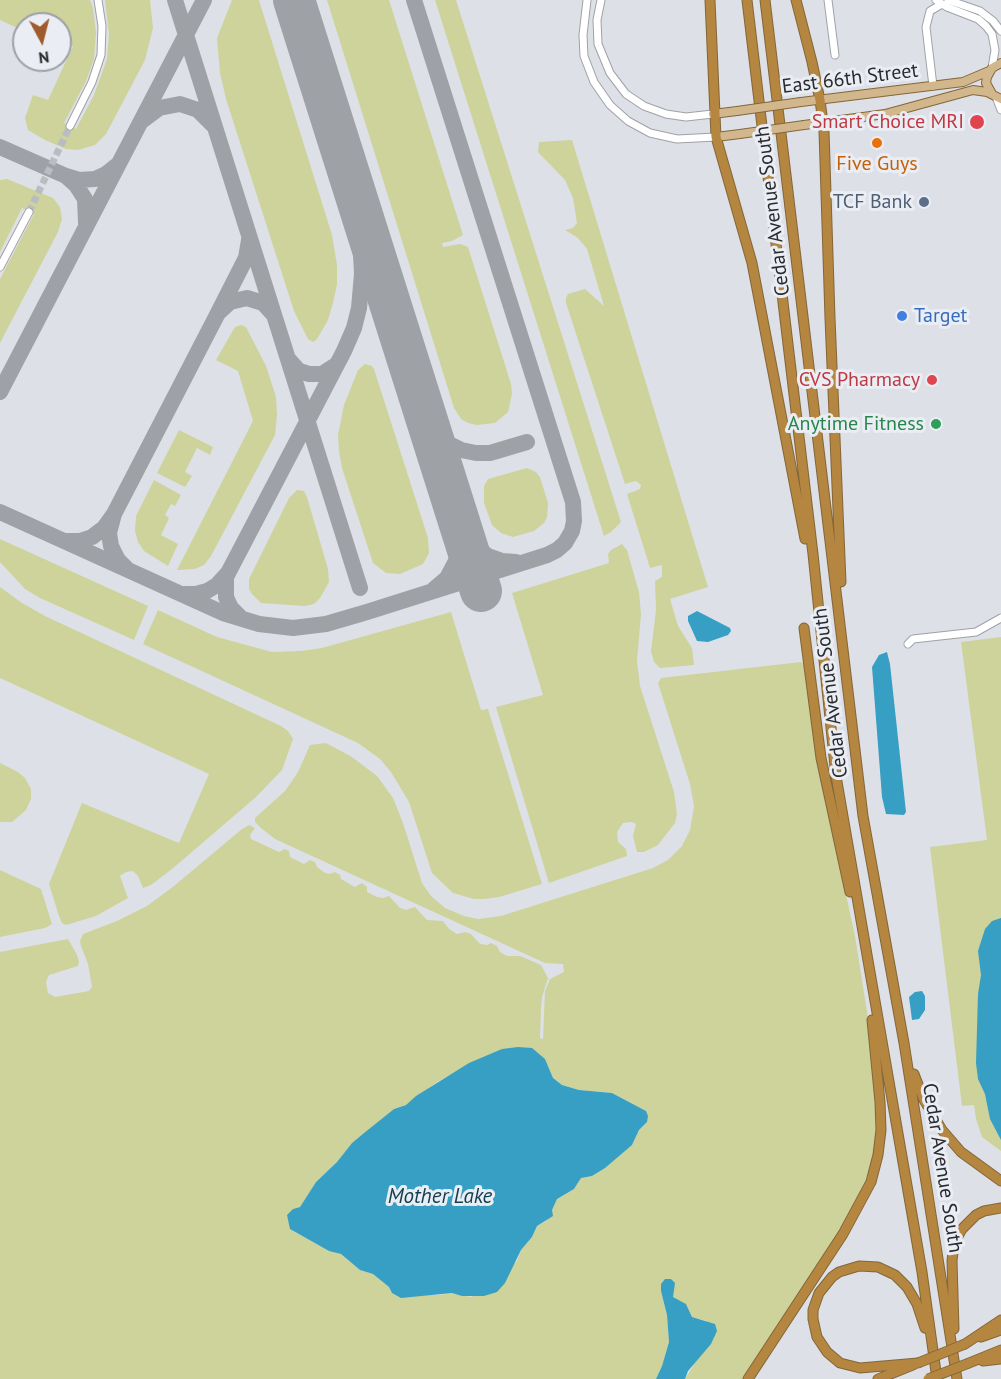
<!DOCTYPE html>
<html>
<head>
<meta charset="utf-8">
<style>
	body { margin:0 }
	#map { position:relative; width:1001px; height:1379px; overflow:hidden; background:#dde1e7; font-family:"PT Sans",sans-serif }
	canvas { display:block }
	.north { position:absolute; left:12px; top:12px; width:60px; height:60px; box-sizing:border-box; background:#eaeef4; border:2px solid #9da0a4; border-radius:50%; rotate:173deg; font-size:16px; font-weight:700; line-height:24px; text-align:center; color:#292b2d }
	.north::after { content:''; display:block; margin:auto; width:21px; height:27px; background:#9f5a2d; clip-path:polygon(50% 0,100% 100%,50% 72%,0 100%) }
</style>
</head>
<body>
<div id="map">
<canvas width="1001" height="1379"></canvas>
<div class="north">N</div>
</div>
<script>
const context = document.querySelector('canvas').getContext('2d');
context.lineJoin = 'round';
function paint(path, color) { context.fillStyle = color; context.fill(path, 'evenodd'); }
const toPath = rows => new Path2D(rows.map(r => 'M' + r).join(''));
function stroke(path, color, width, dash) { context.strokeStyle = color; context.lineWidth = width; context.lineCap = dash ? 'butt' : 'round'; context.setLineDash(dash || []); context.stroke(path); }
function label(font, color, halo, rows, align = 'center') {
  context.font = font + ' "PT Sans",sans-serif'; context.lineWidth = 6; context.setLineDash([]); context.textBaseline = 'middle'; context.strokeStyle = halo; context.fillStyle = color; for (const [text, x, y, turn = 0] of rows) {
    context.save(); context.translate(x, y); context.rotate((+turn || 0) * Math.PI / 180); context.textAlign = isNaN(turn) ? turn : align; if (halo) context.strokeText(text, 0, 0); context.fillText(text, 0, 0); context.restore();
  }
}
const green = toPath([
	[0,0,90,0,93,8,96,33,94,59,86,81,64,123,76,129,94,95,107,59,109,34,105,0,150,0,153,28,145,60,106,134,95,145,78,150,66,149,45,140,28,130,25,118,33,95,48,100,73,46,60,40,60,24,24,24,24,31,0,20],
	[232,0,259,0,332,235,337,265,337,284,333,303,328,320,317,339,313,342,308,339,294,311,226,99,220,73,217,38],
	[327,0,389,0,463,235,452,241,442,243,443,247,460,244,468,247,511,384,512,394,508,412,495,423,477,425,468,423,461,419,454,408],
	[435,0,456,0,621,522,611,532,604,536],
	[572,140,708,587,670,599,678,626,692,648,694,665,660,668,654,662,651,651,656,610,655,581,662,577,662,565,650,568,627,494,640,489,641,485,636,481,625,484,566,303,566,298,568,294,585,289,604,306,587,249,578,238,565,230,573,228,577,223,573,198,565,180,538,152,539,142],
	[7,179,53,198,60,207,62,219,58,232,0,343,0,279,34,214,22,208,0,252,0,180],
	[241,325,246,327,266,366,276,397,277,415,275,435,211,556,204,565,195,569,177,570,253,421,238,371,216,360,235,327],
	[365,364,372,366,374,369,428,538,429,553,423,564,400,574,386,573,373,563,342,468,339,451,338,435,344,405,358,370],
	[179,430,213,447,210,455,197,448,185,472,192,476,185,487,157,473],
	[527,468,536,472,540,477,548,503,547,517,544,523,534,531,513,537,501,533,492,525,484,503,484,486,488,479],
	[154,480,181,495,175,506,171,504,165,515,169,518,161,535,178,544,168,566,144,551,138,542,135,531,136,516],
	[297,490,304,491,307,497,328,569,329,582,320,598,314,604,305,606,261,603,252,594,249,589,249,579,289,498],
	[0,539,148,606,134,640,40,598,25,589,0,562],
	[622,544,627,550,639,592,641,614,637,661,640,686,674,792,677,814,675,823,658,845,644,852,637,852,633,836,636,824,632,822,623,823,617,832,618,842,626,849,627,856,549,883,496,707,543,695,512,593,609,563,608,554,611,550],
	[0,587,22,603,45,616,281,726,288,731,293,739,282,770,256,797,172,869,151,885,143,888,138,876,133,871,126,872,120,876,128,898,96,916,66,925,62,923,59,916,49,884,82,803,179,843,209,774,0,678],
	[158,610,217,637,272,652,301,651,322,648,451,612,481,710,488,709,542,884,499,897,484,899,474,899,453,893,432,873,409,802,391,772,380,759,358,743,143,644],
	[1001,637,1001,1151,982,1137,976,1119,974,1105,962,1106,930,847,987,840,961,642],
	[801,662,804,664,842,876,855,936,874,1056,879,1115,873,1164,853,1215,745,1379,685,1379,693,1366,707,1321,692,1317,686,1304,661,1291,667,1315,669,1342,662,1366,656,1379,0,1379,0,952,68,939,77,955,79,962,78,966,49,975,46,982,48,993,55,997,89,991,92,987,88,964,81,946,80,941,83,934,117,921,147,906,174,886,242,829,249,825,255,828,250,835,251,839,279,852,285,849,289,851,290,857,304,864,310,860,315,862,317,867,325,873,330,874,335,872,340,875,341,879,355,887,362,883,367,887,367,892,377,897,383,898,389,896,400,908,406,910,415,907,427,920,443,921,449,929,457,934,465,932,471,934,480,944,487,945,491,943,497,946,500,952,507,956,520,956,541,965,548,978,542,997,541,1008,540,1038,543,1039,545,991,550,979,564,972,563,964,545,963,275,839,261,828,255,822,255,818,285,791,298,772,310,745,326,743,352,757,377,776,393,798,403,823,422,883,431,896,445,908,464,916,478,919,501,916,653,868,668,860,682,846,690,830,694,806,690,784,658,683,661,678],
	[485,1056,545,1059,553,1078,562,1085,579,1090,612,1093,646,1111,647,1122,639,1130,632,1145,592,1176,581,1178,574,1189,557,1199,546,1221,537,1226,532,1237,521,1250,517,1261,471,1297,452,1293,439,1295,392,1293,389,1287,373,1274,360,1270,341,1254,329,1251,290,1229,293,1209,300,1207,316,1182,337,1162,352,1143,394,1109,406,1105,437,1082],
	[0,763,18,772,25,778,31,789,31,799,26,810,12,822,0,822],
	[0,870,41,889,52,924,45,928,0,937]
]);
const water = toPath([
	[697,611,730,628,731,631,728,635,708,642,697,641,688,621,688,616],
	[887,652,890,664,906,812,904,815,886,814,882,797,872,667,879,655],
	[1001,918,1001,1140,990,1119,985,1094,978,1079,976,1063,978,994,981,975,978,951,985,929,992,921],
	[922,991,925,996,925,1010,919,1019,912,1020,909,997,915,992],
	[518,1047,532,1048,545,1059,553,1078,562,1085,579,1090,612,1093,646,1111,648,1116,647,1122,639,1130,632,1145,605,1168,592,1176,581,1178,574,1189,557,1199,552,1210,553,1216,537,1226,532,1237,521,1250,505,1283,497,1292,484,1296,462,1296,452,1293,401,1298,392,1293,389,1287,373,1274,360,1270,341,1254,329,1251,290,1229,287,1215,293,1209,300,1207,316,1182,337,1162,352,1143,364,1133,394,1109,406,1105,416,1096,469,1063,502,1049],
	[665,1279,671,1279,675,1283,673,1297,686,1304,692,1317,715,1324,717,1331,711,1344,688,1371,685,1379,656,1379,662,1366,669,1342,667,1315,661,1291,661,1284]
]);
const taxiway = toPath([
	[175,0,360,588],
	[143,120,159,108,180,104,198,110,213,125],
	[0,147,66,176],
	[86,223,85,199,76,185,66,176,79,180,95,179,106,174,116,166],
	[249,240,246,258,218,313,230,302,247,298,263,303,272,313],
	[289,360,299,371,309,374,322,374,336,365],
	[418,391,435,432,449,444,461,450,476,453,490,453,527,442],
	[0,392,204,0],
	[0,512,223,613,259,624,293,628,326,624,367,612,547,555,557,550,565,543,572,531,574,521,573,502,414,0],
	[114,514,218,313],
	[67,541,80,541,92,537,104,528,114,514,109,533,111,546,118,560,126,568],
	[434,589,447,578,456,561,460,547,460,526,475,546,488,556,502,561,516,562],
	[184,594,196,594,207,591,217,585,228,573],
	[241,618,231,608,226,597,226,577,344,351,354,328,359,308,362,274,360,233,341,148]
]);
const runway = toPath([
	[294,0,481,591]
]);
const minorTunnel = toPath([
	[29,212,70,126]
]);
const minor = toPath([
	[587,0,583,35,584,56,594,82,610,105,628,121,650,133,677,139,716,137],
	[601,0,597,20,598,44,610,73,626,94,644,106,666,114,686,117,713,114],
	[828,0,835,55],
	[936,0,947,7,978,19,986,26,992,34,995,50,992,68],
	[948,0,980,11,993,21,1001,31],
	[933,86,926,27,930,11,942,4],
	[996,97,1001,110],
	[70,126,92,82,101,55,102,26,98,0],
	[0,267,29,212],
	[908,644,913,639,976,632,1001,618]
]);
const major = toPath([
	[992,94,986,83,987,77,992,68,1001,63],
	[801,102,963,82,989,71],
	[713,114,737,111],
	[804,125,885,114,973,90,987,92,1001,99],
	[716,137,740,134]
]);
const highway = toPath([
	[710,0,716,137,752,263,805,539],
	[747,0,813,554,836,776,922,1272,937,1379],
	[765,0,863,816,904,1043,957,1379],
	[796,0,812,62,820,100,824,131,830,318,841,582],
	[804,628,821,758,850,892],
	[914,1074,924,1100,942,1130,961,1152,1001,1181],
	[954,1329,952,1261,954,1243,962,1229,976,1215,984,1211,1001,1208],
	[981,1337,1001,1330],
	[965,1344,1001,1320],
	[983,1361,1001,1359],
	[918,1363,860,1368,840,1363,827,1352,817,1337,813,1319,813,1310,819,1293,832,1277,839,1272,859,1266,878,1267,895,1275,907,1287,917,1304,925,1328],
	[969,1363,1001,1350],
	[748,1379,843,1234,871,1182,878,1155,881,1130,880,1102,872,1020],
	[878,1379,913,1365]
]);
const majorBridge = toPath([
	[737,111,801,102],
	[740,134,804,125]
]);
const highwayBridge = toPath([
	[918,1363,965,1344],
	[928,1379,969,1363]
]);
const markers = [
	[977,122,8,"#e0444e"],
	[877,143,6,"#e8710a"],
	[924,202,6,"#5c6f8a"],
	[902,316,6,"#3f7fe0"],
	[932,380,6,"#e0444e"],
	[936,424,6,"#2e9e5b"]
];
const streetNames = [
	["East 66th Street",850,79,-7],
	["Cedar Avenue South",773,211,-97],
	["Cedar Avenue South",831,693,-97],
	["Cedar Avenue South",942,1168,81]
];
const healthNames = [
	["Smart Choice MRI",964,122],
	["CVS Pharmacy",920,380]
];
const foodNames = [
	["Five Guys",877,164]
];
const serviceNames = [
	["TCF Bank",912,202]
];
const shopNames = [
	["Target",914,316]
];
const leisureNames = [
	["Anytime Fitness",924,424]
];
const waterNames = [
	["Mother Lake",440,1197]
];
paint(green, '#cdd39b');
paint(water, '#369fc3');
stroke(taxiway, '#9ea2a6', 16);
stroke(runway, '#9ea2a6', 42);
stroke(minorTunnel, '#b9bdc2', 7, [7, 3.5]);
stroke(minor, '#9ea2a7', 9);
stroke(major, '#836639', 10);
stroke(highway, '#836639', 11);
stroke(minor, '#fff', 7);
stroke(major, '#d2b68c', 8);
stroke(highway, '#b48640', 9);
stroke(majorBridge, '#836639', 10, []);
stroke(highwayBridge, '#836639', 11, []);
stroke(majorBridge, '#d2b68c', 8);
stroke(highwayBridge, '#b48640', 9);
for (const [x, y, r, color] of markers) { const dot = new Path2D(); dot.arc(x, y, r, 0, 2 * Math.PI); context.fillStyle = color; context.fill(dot); stroke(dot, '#eaeef4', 2); }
label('20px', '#292b2d', '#eaeef4', streetNames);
label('20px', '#be3a42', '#eaeef4', healthNames, 'right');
label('20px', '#c56008', '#eaeef4', foodNames);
label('20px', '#4e5e75', '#eaeef4', serviceNames, 'right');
label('20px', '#366cbe', '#eaeef4', shopNames, 'left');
label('20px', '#27864d', '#eaeef4', leisureNames, 'right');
label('italic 21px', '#103e4d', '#eaeef4', waterNames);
</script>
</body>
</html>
